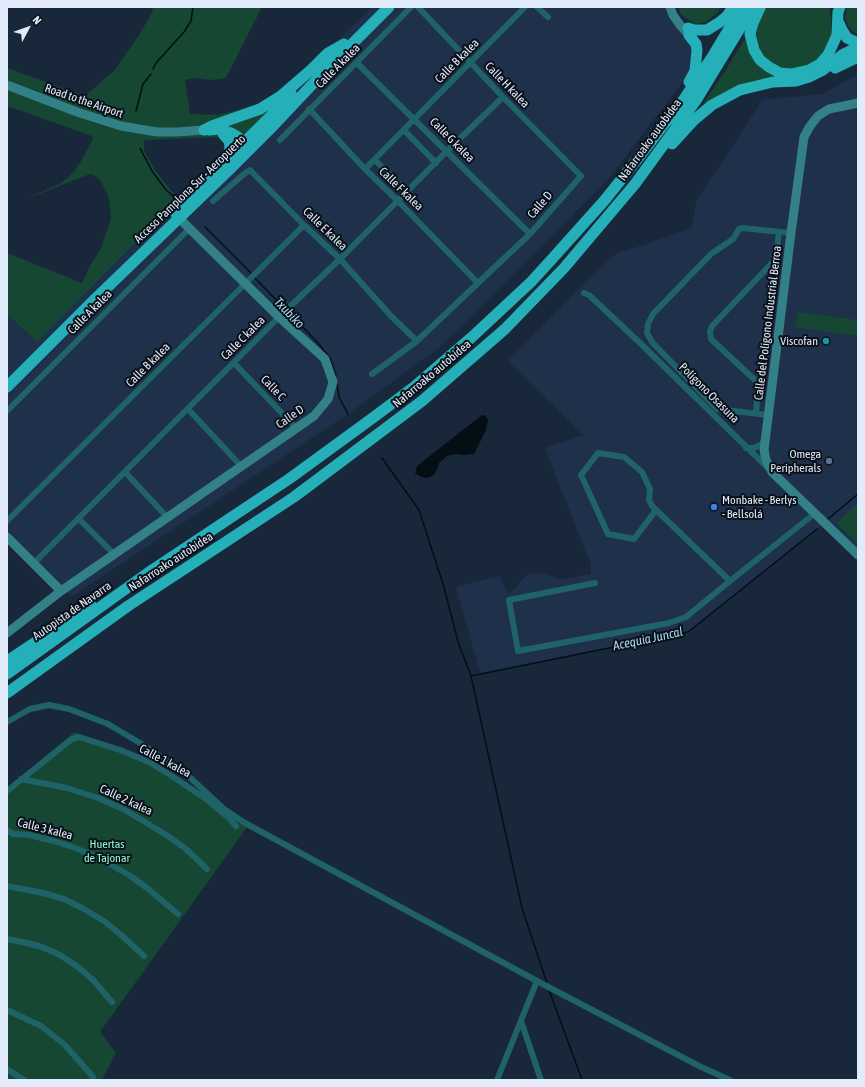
<!DOCTYPE html>
<html>
<head>
<meta charset="utf-8">
<style>
	body { margin:0 }
	#map { position:relative; width:865px; height:1087px; overflow:hidden; background:#19273b; font-family:"Asap Condensed",sans-serif }
	canvas { display:block }
	.frame { position:absolute; inset:0; border:8px solid #e2ebf9; pointer-events:none }
	.north { position:absolute; left:8px; top:8px; width:40px; height:40px; -webkit-text-stroke:3px #091019; paint-order:stroke; rotate:49deg; font-size:11px; font-weight:700; line-height:16px; text-align:center; color:#e2ebf9 }
	.north::after { content:''; display:block; margin:auto; width:14px; height:18px; background:#e2ebf9; clip-path:polygon(50% 0,100% 100%,50% 72%,0 100%) }
</style>
</head>
<body>
<div id="map">
<canvas width="865" height="1087"></canvas>
<div class="frame"></div>
<div class="north">N</div>
</div>
<script>
const context = document.querySelector('canvas').getContext('2d');
context.lineJoin = 'round';
function paint(path, color) { context.fillStyle = color; context.fill(path, 'evenodd'); }
const toPath = rows => new Path2D(rows.map(r => 'M' + r).join(''));
function stroke(path, color, width, dash) { context.strokeStyle = color; context.lineWidth = width; context.lineCap = dash ? 'butt' : 'round'; context.setLineDash(dash || []); context.stroke(path); }
function label(font, color, halo, rows, align = 'center') {
  context.font = font + ' "Asap Condensed",sans-serif'; context.lineWidth = 4; context.setLineDash([]); context.textBaseline = 'middle'; context.strokeStyle = halo; context.fillStyle = color; for (const [text, x, y, turn = 0] of rows) {
    context.save(); context.translate(x, y); context.rotate((+turn || 0) * Math.PI / 180); context.textAlign = isNaN(turn) ? turn : align; if (halo) context.strokeText(text, 0, 0); context.fillText(text, 0, 0); context.restore();
  }
}
const built = toPath([
	[372,7,665,7,672,21,691,43,692,70,609,178,578,210,439,348,348,414,71,597,7,533,7,314,37,342,133,245,244,138,338,40],
	[858,74,858,560,821,526,688,632,480,673,456,587,499,576,509,594,528,574,545,573,559,580,591,574,591,565,545,448,583,435,508,361,587,280,617,253,647,244,691,228,697,199,721,164,762,100,822,94]
]);
const green = toPath([
	[153,7,262,7,226,78,211,80,194,78,185,80,190,114,219,115,264,102,338,40,226,155,225,142,220,137,144,140,144,151,155,170,173,193,182,198,133,245,37,342,7,314,7,253,82,283,90,266,100,250,107,231,111,218,110,208,109,199,101,181,94,175,90,174,21,201,61,183,70,176,80,163,93,139,92,136,7,106,7,68,85,96,115,70,141,32,152,12],
	[679,7,721,7,717,13,706,22,695,24,680,14],
	[765,7,827,7,830,9,832,34,822,55,803,69,782,69,769,63,760,51,756,37,760,15],
	[847,7,858,7,858,35,851,30,847,24,845,17],
	[747,35,777,77,697,113,727,68],
	[798,312,858,320,858,336,795,327],
	[858,503,858,544,836,523],
	[74,732,121,748,166,769,247,827,100,1032,116,1053,102,1080,7,1080,7,788]
]);
const water = toPath([
	[482,415,486,416,488,421,486,430,474,454,466,455,456,454,447,456,439,463,438,468,434,475,428,478,421,477,415,473,417,466]
]);
const stream = toPath([
	[153,69,156,63,184,32,191,21,193,7],
	[136,111,143,84,151,74],
	[140,148,152,171,166,190,178,200],
	[205,227,252,274],
	[254,277,285,309],
	[288,312,318,343,330,358,336,376],
	[337,384,339,397,348,414],
	[382,458,419,510,444,587,458,642,471,676,522,908,547,983],
	[828,519,858,494],
	[471,676,688,632,817,529],
	[549,990,582,1080]
]);
const street = toPath([
	[537,7,548,17],
	[357,63,530,234],
	[309,109,365,169,398,201,478,283],
	[404,130,436,163],
	[280,140,411,7],
	[375,160,407,192],
	[365,169,525,7],
	[213,201,244,174,250,170,304,225,340,259,391,316,417,341],
	[584,293,589,295,640,343,768,468],
	[234,363,296,428],
	[372,374,417,341,478,283,530,234,581,176,503,97,418,7],
	[188,409,241,466],
	[7,411,189,229],
	[756,413,758,390,756,381,711,339,710,332,712,326,773,262,776,258,779,232],
	[768,415,717,409,652,342,647,333,648,324,653,314,711,254,733,239,739,229,742,228,791,233],
	[746,448,754,448,758,446,761,445,764,440],
	[125,472,167,517],
	[79,519,114,554],
	[7,521,304,225],
	[34,563,279,317,340,259,447,151,503,97],
	[730,581,814,514],
	[595,583,509,600,518,651,669,623,686,617,730,581,652,506,649,500,650,489,642,472,624,457,598,453,581,475,608,534,634,539,656,510],
	[7,722,30,709,49,705,69,709,108,724,140,743,184,772,224,809,245,823,537,981,701,1067,730,1080],
	[21,779,67,788,98,798,125,810,168,836,186,849,207,869],
	[7,791,72,739,79,737,120,750,149,762,172,776,206,799,230,819,236,826],
	[7,830,13,834,29,835,50,840,73,847,99,858,129,875,147,888,178,914],
	[7,886,43,893,64,899,82,908,104,921,120,934,144,956],
	[7,939,27,943,42,947,60,955,78,967,93,980,112,1002],
	[7,1010,41,1026,65,1045,93,1077],
	[521,1021,541,1080],
	[7,1069,24,1080],
	[497,1080,537,981]
]);
const secondary = toPath([
	[670,7,673,15,680,25,689,35],
	[7,85,77,112,121,126,157,132,177,132,204,130],
	[858,103,829,109,818,116,810,126,804,137,791,233,764,450,766,460,772,472,858,555],
	[7,537,61,591],
	[7,633,61,591,314,416,328,399,333,382,325,359,279,317,179,218]
]);
const highway = toPath([
	[760,8,753,23,750,34,754,50,760,60,769,67,780,73,791,74,809,70,820,64,828,55,837,35,838,12,840,7],
	[838,21,842,30,847,38,858,43],
	[688,28,694,30,707,30,720,22,727,16,733,7],
	[689,35,696,44,697,50,695,71,689,82],
	[835,68,858,57],
	[204,130,212,126,260,109,281,96,311,70,328,53,344,44],
	[209,130,219,129,231,133,238,137,242,145,243,149,241,152],
	[223,134,229,141,230,146,229,158],
	[672,144,694,120,712,105,740,90,773,82,796,81,809,77,823,70,842,55,858,47],
	[174,212,292,95],
	[7,387,92,302,230,169,273,126,323,73,389,7],
	[7,661,91,605],
	[7,674,152,570,289,479,374,417,414,387,472,337,531,282,552,259,604,201,636,161,666,122,676,111,712,57,742,7],
	[7,693,128,606,294,497,422,401,505,329,564,268,635,184,697,99,753,7]
]);
const markers = [
	[826,341,4,"#0f9aa8"],
	[829,461,4,"#5c6f8a"],
	[714,507,4,"#3f7fe0"]
];
const streetNames = [
	["Calle B kalea",457,61,-45],
	["Calle A kalea",338,66,-45],
	["Calle H kalea",507,85,46],
	["Road to the Airport",84,101,19],
	["Calle G kalea",452,140,45],
	["Nafarroako autobidea",650,140,-54],
	["Acceso Pamplona Sur - Aeropuerto",190,189,-44],
	["Calle F kalea",401,189,44],
	["Calle D",540,205,-49],
	["Calle E kalea",325,229,44],
	["Calle A kalea",90,312,-45],
	["Calle del Poligono Industrial Berroa",768,323,-83],
	["Calle C kalea",243,338,-45],
	["Calle B kalea",148,365,-45],
	["Nafarroako autobidea",432,374,-40],
	["Calle C",273,388,46],
	["Polígono Osasuna",709,393,45],
	["Calle D",290,417,-35],
	["Nafarroako autobidea",171,562,-33],
	["Autopista de Navarra",72,611,-35],
	["Calle 1 kalea",165,761,28],
	["Calle 2 kalea",126,800,25],
	["Calle 3 kalea",45,829,14]
];
const poiNames = [
	["Viscofan",818,341],
	["Omega",821,454],
	["Peripherals",821,468],
	["Monbake - Berlys",722,500,"left"],
	["- Bellsolá",722,514,"left"]
];
const parkNames = [
	["Huertas",107,844],
	["de Tajonar",107,858]
];
const waterNames = [
	["Txubiko",289,313,46],
	["Acequia Juncal",648,639,-12]
];
paint(built, '#1e304a');
paint(green, '#154733');
paint(water, '#030e15');
stroke(stream, '#030e15', 1.5);
stroke(street, '#1f6368', 6);
stroke(secondary, '#338086', 9);
stroke(highway, '#25afb9', 11);
for (const [x, y, r, color] of markers) { const dot = new Path2D(); dot.arc(x, y, r, 0, 2 * Math.PI); context.fillStyle = color; context.fill(dot); stroke(dot, '#091019', 1.5); }
label('12px', '#e2ebf9', '#091019', streetNames);
label('12px', '#e2ebf9', '#091019', poiNames, 'right');
label('12px', '#8dfccc', '#091019', parkNames);
label('italic 13px', '#abd7f4', '#091019', waterNames);
</script>
</body>
</html>
